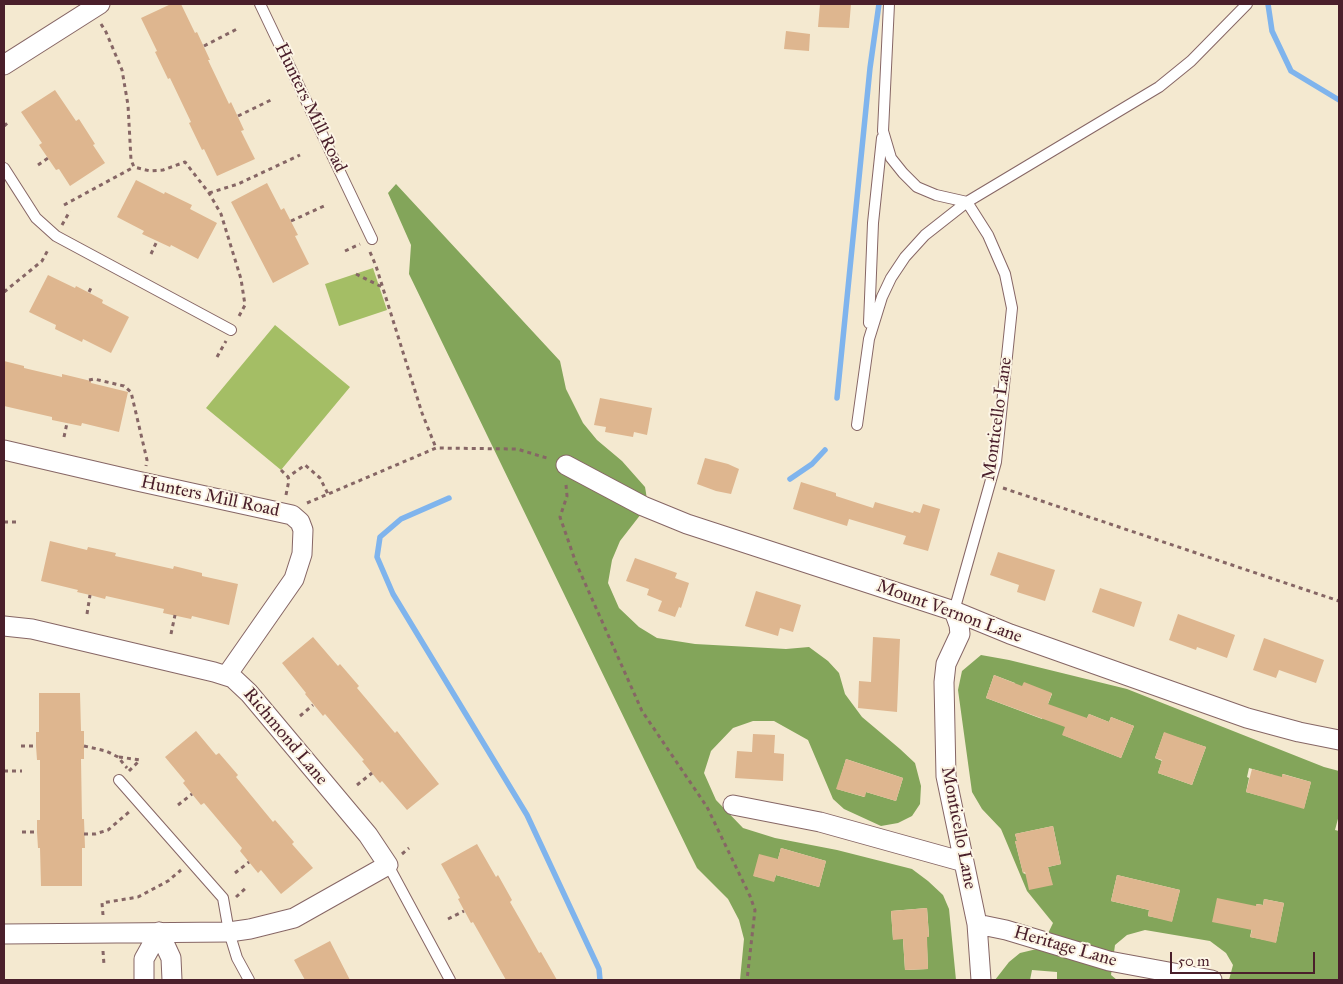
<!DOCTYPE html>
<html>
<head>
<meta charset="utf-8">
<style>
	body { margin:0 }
	#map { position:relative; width:1343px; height:984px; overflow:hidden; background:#f4e9d0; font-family:"IM FELL Great Primer",serif }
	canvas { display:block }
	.frame { position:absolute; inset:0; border:5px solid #4a1f2b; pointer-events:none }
	.scale { position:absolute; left:1170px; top:952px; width:145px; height:22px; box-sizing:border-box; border:2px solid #4a1f2b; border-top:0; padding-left:6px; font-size:15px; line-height:18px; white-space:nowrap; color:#4a1f2b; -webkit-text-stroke:4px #fcf5e5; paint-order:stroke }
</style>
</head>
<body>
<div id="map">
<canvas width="1343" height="984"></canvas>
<div class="frame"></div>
<div class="scale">50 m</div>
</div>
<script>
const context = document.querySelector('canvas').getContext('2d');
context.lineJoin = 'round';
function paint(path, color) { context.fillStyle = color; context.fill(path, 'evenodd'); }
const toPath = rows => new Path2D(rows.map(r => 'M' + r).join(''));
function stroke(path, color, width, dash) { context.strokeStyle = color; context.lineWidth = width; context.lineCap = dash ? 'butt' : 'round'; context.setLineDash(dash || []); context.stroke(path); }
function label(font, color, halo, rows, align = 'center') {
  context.font = font + ' "IM FELL Great Primer",serif'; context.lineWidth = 4; context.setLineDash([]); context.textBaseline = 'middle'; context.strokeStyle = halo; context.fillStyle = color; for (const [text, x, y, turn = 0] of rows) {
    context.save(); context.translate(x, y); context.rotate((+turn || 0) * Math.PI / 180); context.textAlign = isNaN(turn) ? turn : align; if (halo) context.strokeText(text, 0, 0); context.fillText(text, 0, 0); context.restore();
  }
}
const green = toPath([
	[373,268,387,310,339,326,325,284],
	[275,325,350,387,281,470,206,408]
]);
const forest = toPath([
	[396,184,560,361,566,389,583,423,597,440,622,461,645,487,648,505,620,541,612,560,608,583,619,608,639,627,657,638,695,644,786,649,809,647,828,661,839,673,845,694,862,717,900,749,915,763,921,786,920,804,912,816,898,823,881,826,844,809,833,799,808,740,774,721,753,721,733,728,711,751,704,773,716,800,743,828,775,838,837,850,912,869,928,881,943,895,949,909,956,980,740,980,744,939,739,920,728,899,697,868,689,852,409,274,411,245,388,193],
	[846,759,903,778,896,801,866,792,864,797,837,789],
	[781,848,826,861,819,887,776,875,774,881,754,876,778,859],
	[927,908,929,936,924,937,927,946,928,969,905,970,903,939,893,939,891,911],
	[981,655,1009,660,1127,689,1324,767,1339,771,1339,815,1335,830,1339,831,1339,980,1229,980,1233,965,1226,953,1210,941,1145,930,1127,935,1115,945,1111,975,1117,980,1057,980,1057,972,1032,970,1030,980,995,980,1009,962,1020,953,1041,948,1053,923,1027,891,1001,829,982,809,972,792,958,690,962,671],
	[994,675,1015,683,1015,685,1022,688,1024,683,1052,694,1042,719,986,698],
	[1089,714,1109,722,1111,717,1134,726,1121,758,1063,735,1087,718],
	[1164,733,1206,747,1192,785,1158,773,1162,761,1155,758],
	[1249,768,1273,775,1281,781,1283,774,1311,782,1304,808,1246,792,1249,778,1247,777],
	[1053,826,1061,864,1048,867,1052,885,1023,873,1015,841,1017,841,1015,834],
	[1117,875,1180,890,1172,921,1148,916,1149,910,1111,901],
	[1264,899,1284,903,1276,942,1250,937,1257,904,1263,905]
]);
const stream = toPath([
	[1268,4,1272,31,1291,71,1339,100],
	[837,398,870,68,879,4],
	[790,479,812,464,825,450],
	[449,498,401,519,380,537,377,557,393,594,527,815,599,969,600,980]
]);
const building = toPath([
	[171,4,181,4,195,33,197,32,210,60,208,60,229,104,231,102,244,130,241,131,255,159,217,176,204,149,202,150,189,123,191,122,170,78,168,79,155,52,157,51,141,18],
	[820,4,851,4,849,28,818,27],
	[786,31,810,34,809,51,784,49],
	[55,90,76,121,79,119,95,144,93,145,105,163,70,186,59,169,56,170,39,145,42,143,21,112],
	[136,180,164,194,165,192,192,205,190,209,217,223,198,259,171,245,170,247,142,234,144,231,117,217],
	[267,183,281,210,284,208,298,235,295,236,309,264,273,283,231,202],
	[48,275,75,288,76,286,103,300,102,303,129,317,111,353,83,339,82,342,55,329,56,325,29,312],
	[4,361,24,366,24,368,62,377,62,374,91,381,91,383,128,392,119,432,82,423,81,426,52,420,52,417,4,406],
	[600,398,652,408,647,435,634,432,633,437,605,432,606,427,594,425],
	[705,458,728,464,739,469,731,494,716,491,697,484],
	[801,482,836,493,836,496,873,508,875,502,913,513,914,511,920,513,923,504,940,509,928,551,903,544,906,536,849,519,847,526,793,509],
	[50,541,87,550,88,547,116,553,115,556,173,569,174,566,202,573,202,576,238,584,229,625,192,616,191,619,163,613,164,609,106,596,105,599,90,595,77,592,78,590,41,581],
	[998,552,1055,570,1045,601,1017,592,1019,585,990,575],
	[635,558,677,573,675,578,689,583,681,608,679,607,675,617,658,611,662,601,647,595,649,589,626,581],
	[1100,588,1142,602,1134,627,1092,612],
	[756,591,801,605,793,632,780,628,778,636,745,626],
	[1178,614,1235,635,1227,658,1197,647,1196,650,1169,640],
	[313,637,338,666,340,664,359,686,357,688,395,733,397,731,439,784,407,810,382,781,380,783,362,761,364,760,325,714,323,716,305,694,306,693,282,663],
	[873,637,900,639,897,712,858,708,859,681,871,682],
	[1264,638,1324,660,1316,683,1279,670,1276,678,1253,670],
	[994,675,1022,686,1024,682,1052,693,1048,704,1087,718,1089,714,1109,722,1111,717,1134,726,1121,758,1062,735,1065,727,986,698],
	[39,693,80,693,81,731,84,731,84,759,81,759,82,819,84,819,85,848,82,848,82,886,41,886,40,848,38,848,37,832,37,820,40,820,40,760,37,760,36,746,36,732,39,732],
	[196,731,216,755,219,753,238,775,236,777,273,822,275,820,294,842,292,844,313,868,281,894,261,870,258,873,240,851,242,848,204,803,201,805,183,783,185,781,165,757],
	[1164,732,1206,747,1192,785,1158,773,1162,760,1155,758],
	[753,734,775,735,774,753,784,754,783,781,735,778,737,751,752,752],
	[846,759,903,778,896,801,866,792,865,797,836,789],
	[1252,769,1282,777,1282,774,1311,782,1304,809,1246,792],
	[1053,826,1061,864,1048,867,1053,885,1029,890,1025,872,1023,873,1015,841,1017,841,1015,834],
	[477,844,496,877,498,875,512,900,510,902,525,928,539,953,541,952,557,980,506,980,473,922,471,923,458,899,460,898,441,864],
	[781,848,826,861,819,887,776,875,774,882,753,876,759,854,778,859],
	[1117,875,1180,890,1172,922,1148,916,1149,910,1111,901],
	[1217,898,1256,906,1256,904,1263,905,1264,899,1284,903,1276,943,1250,937,1252,930,1212,922],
	[927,908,929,937,927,937,928,969,905,970,903,939,893,940,891,911],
	[330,941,350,980,305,980,294,960]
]);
const path = toPath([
	[101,24,106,32,122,70,128,105,131,160,134,167,150,171,163,170,185,162,209,193,221,214,241,279,245,305,238,318],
	[204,46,239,28],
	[238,116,273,99],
	[4,126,10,121],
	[38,165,48,158],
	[209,193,238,184,300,155],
	[64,205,134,167],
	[291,221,324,206],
	[62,225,70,211],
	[345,251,360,244],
	[370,252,376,266,422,413,436,448],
	[151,254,157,241],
	[356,274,382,287],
	[4,292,42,261,49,248],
	[89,292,91,288],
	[217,357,226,341],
	[89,380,94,379,124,386,131,392,147,460,146,466],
	[64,437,67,423],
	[281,470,288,477],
	[566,485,567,496,560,517,576,563,642,711,707,807,750,896,755,910,747,980],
	[1003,488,1339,601],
	[286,495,289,480,288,477,305,465,320,478,328,494],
	[307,503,436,448,517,449,550,459],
	[4,522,18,522],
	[87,614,90,595],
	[171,634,175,615],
	[300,716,313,705],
	[21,746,36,746],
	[84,746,106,751,118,757,127,768],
	[119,757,140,760],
	[4,771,22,771],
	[129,771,140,760],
	[357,785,372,773],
	[178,805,192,794],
	[22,832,37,832],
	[84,834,95,834,108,830,129,812],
	[402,854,409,848],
	[235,873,249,862],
	[236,897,247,887],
	[103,915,102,903,138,897,168,881,181,870],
	[448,919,464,911],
	[103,951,104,965]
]);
const service = toPath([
	[260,4,372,239],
	[889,4,883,131,891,158,903,173,917,187,936,195,967,202],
	[4,168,36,218,56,236,231,330],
	[869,323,873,223,882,138],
	[857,425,869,339,882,297,891,278,905,257,925,235,967,202,1159,87,1191,61,1247,4],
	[954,611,996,462,1012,308,1005,274,988,235,967,202],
	[119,780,223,898,229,932,237,958,249,980],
	[388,865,450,980]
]);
const minor = toPath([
	[4,65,100,4],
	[4,450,137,481,292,515,300,522,303,530,302,554,294,579,227,675],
	[566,465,643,506,687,524,954,611,1010,634,1247,718,1299,732,1339,740],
	[954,611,959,625,960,634,946,664,944,682,946,776,977,924,981,980],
	[4,626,32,629,214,672,233,678,249,693,368,835,388,865,294,918,250,929,229,932,4,934],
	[733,805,820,822,964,862],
	[977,924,1006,930,1109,961,1212,980],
	[159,932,171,958,172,980],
	[144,980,144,959,159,932]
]);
const streetNames = [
	["Hunters Mill Road",310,108,64],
	["Monticello Lane",998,419,-82],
	["Hunters Mill Road",210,497,12],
	["Mount Vernon Lane",949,612,20],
	["Richmond Lane",285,737,50],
	["Monticello Lane",958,828,79],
	["Heritage Lane",1065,947,16]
];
paint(green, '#a4be65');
paint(forest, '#83a55a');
stroke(stream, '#7fb4ed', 5.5);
paint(building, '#deb68f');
stroke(service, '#866665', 12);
stroke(minor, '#866665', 21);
stroke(path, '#866665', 3, [4, 4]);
stroke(service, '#fff', 10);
stroke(minor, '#fff', 19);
label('18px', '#4a1f2b', '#fcf5e5', streetNames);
</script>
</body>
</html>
